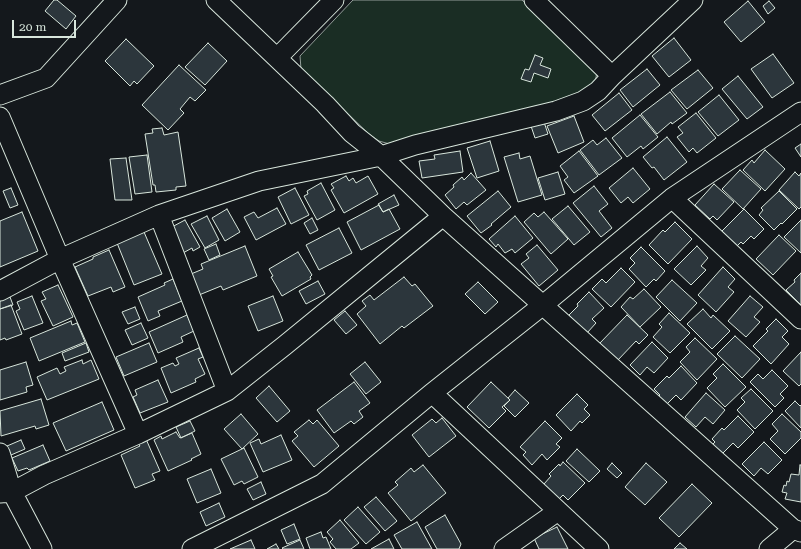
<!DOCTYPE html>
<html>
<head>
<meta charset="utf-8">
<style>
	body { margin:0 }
	#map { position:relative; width:801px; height:549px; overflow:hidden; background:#14181c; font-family:"Roboto Serif",serif }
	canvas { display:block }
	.scale { position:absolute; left:12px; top:20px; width:64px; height:18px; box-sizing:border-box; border:2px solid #d8e6dc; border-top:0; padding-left:5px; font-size:12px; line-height:14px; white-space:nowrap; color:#d8e6dc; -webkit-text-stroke:3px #14181c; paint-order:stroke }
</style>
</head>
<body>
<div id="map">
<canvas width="801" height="549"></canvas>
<div class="scale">20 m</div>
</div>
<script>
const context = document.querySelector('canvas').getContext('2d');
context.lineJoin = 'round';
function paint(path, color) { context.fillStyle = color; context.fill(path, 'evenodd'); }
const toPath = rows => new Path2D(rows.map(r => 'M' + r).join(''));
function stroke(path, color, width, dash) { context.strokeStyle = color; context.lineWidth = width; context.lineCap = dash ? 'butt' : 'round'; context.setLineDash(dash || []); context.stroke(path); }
const green = toPath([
	[353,0,522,0,597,70,595,85,570,100,393,145,379,141,369,134,301,69,300,56,353,0]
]);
const building = toPath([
	[54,0,57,0,76,16,66,29,45,11,54,0],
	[748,1,765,22,741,42,724,22,748,1],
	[769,1,775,8,768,14,763,6,769,1],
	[674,38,691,60,669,77,652,56,674,38],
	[126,39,154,66,137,84,134,81,130,86,105,61,126,39],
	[208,43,227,61,205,85,185,67,208,43],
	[773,54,794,83,772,98,751,69,773,54],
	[535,55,543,58,540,65,551,69,548,78,534,73,531,82,521,79,525,69,529,70,535,55],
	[179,65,206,90,195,101,190,97,180,109,184,113,168,130,142,105,179,65],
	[647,69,660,85,633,107,620,90,647,69],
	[698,70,713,88,687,109,671,90,698,70],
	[738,76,763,107,747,119,722,89,738,76],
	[670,92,687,113,672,124,671,122,657,134,641,114,670,92],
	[619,93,632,110,605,131,592,115,619,93],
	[719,95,739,120,718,136,698,112,719,95],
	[696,113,716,138,697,153,693,148,689,152,677,137,683,133,678,127,696,113],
	[640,115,658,137,643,149,641,146,627,157,612,138,640,115],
	[574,116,584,142,558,153,547,126,574,116],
	[544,122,548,134,535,138,531,126,544,122],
	[162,128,164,135,178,132,186,186,176,187,176,190,156,192,155,185,153,185,145,134,153,133,152,129,162,128],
	[667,137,687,162,664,180,654,167,652,168,643,157,667,137],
	[606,138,622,158,599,175,580,150,593,140,597,145,606,138],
	[490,141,499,171,477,178,467,148,490,141],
	[801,144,801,157,795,148,801,144],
	[765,150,785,169,765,191,743,170,752,160,754,163,765,150],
	[460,151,463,172,422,178,419,161,435,159,434,155,460,151],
	[579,151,598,176,574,193,564,180,568,177,560,166,579,151],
	[519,153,520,159,530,156,542,195,518,202,504,157,519,153],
	[147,155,152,192,135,194,129,157,147,155],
	[126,158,132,200,115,200,110,159,126,158],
	[633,168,650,189,633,203,628,197,621,203,609,188,633,168],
	[740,170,761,189,743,209,722,189,740,170],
	[558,172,565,194,545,200,538,178,558,172],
	[795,172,799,176,801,173,801,207,799,209,779,190,795,172],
	[471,173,486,190,467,205,464,202,456,209,445,195,454,187,453,185,462,177,464,180,471,173],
	[346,176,349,181,353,178,356,183,368,176,378,194,344,213,331,190,334,188,331,184,346,176],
	[321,183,335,210,317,220,304,196,308,194,307,191,321,183],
	[714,184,734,202,717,220,713,216,710,219,695,205,714,184],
	[594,186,608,204,599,211,612,228,601,237,573,203,594,186],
	[11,188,18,205,10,208,3,191,11,188],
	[295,188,309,215,291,224,278,197,295,188],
	[498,191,511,207,491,224,492,225,481,233,467,216,498,191],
	[779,191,797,209,782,224,781,223,774,230,759,215,763,210,761,208,779,191],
	[394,195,399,205,383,212,378,204,394,195],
	[379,205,383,212,389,209,400,229,361,250,347,222,379,205],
	[568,206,590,232,574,245,552,219,568,206],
	[277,208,286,224,256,240,244,217,254,212,258,218,277,208],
	[227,209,240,232,225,241,212,218,227,209],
	[744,209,764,229,754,239,751,236,743,244,741,242,737,246,722,231,744,209],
	[22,212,38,251,0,267,0,221,22,212],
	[544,212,568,239,551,254,524,222,534,213,538,217,544,212],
	[207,216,219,240,205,248,191,224,207,216],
	[515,216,533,238,515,253,512,249,505,253,498,244,496,247,489,239,515,216],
	[312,218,318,230,310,234,304,223,312,218],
	[185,220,200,247,193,251,192,248,183,253,170,228,185,220],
	[801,220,801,253,784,237,801,220],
	[675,222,692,239,668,264,649,245,663,230,665,232,675,222],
	[339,228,352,253,319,270,306,245,339,228],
	[144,232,162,274,134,285,117,243,144,232],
	[779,235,796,251,773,275,756,259,779,235],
	[216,244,220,255,209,260,204,249,216,244],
	[537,245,558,270,539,286,521,264,529,258,526,254,537,245],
	[245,246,257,276,223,290,221,286,199,295,191,274,203,269,201,264,245,246],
	[697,246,708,258,701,266,706,270,691,285,674,269,697,246],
	[641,247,665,271,656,281,654,279,646,287,629,269,635,263,630,258,641,247],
	[109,250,125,287,113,292,111,287,88,296,75,267,93,259,93,257,109,250],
	[298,252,312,275,310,277,311,279,282,296,271,277,273,276,269,269,298,252],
	[723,267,735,279,728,287,734,292,716,312,698,295,723,267],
	[621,268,635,282,611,307,592,289,602,279,606,283,621,268],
	[801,273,801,305,786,290,795,282,794,280,801,273],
	[404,277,412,286,415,284,433,306,404,328,402,326,380,344,357,314,366,306,362,301,370,295,374,300,404,277],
	[173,279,182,301,158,311,160,316,148,321,138,297,165,285,164,283,173,279],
	[672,280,697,303,680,321,656,297,672,280],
	[318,281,325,294,306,304,299,291,318,281],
	[478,282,498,302,485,314,465,294,478,282],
	[58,285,73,317,53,326,41,301,46,299,42,292,58,285],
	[644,289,661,307,640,327,621,307,630,297,633,299,644,289],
	[589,292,604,308,592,319,596,323,587,333,569,315,578,306,577,304,589,292],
	[32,296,43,323,24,330,16,311,20,309,17,302,32,296],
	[273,296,283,321,258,331,248,306,273,296],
	[750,296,763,307,754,317,760,322,746,337,728,321,750,296],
	[10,297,13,305,0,309,0,301,10,297],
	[11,305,22,334,6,340,5,338,0,340,0,309,11,305],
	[135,307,140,319,128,324,122,312,135,307],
	[703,309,711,318,713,315,730,331,712,349,687,324,703,309],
	[345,311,357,325,346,334,334,320,345,311],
	[669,313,690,333,670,353,653,337,662,327,659,324,669,313],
	[187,315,194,331,181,337,183,342,158,353,149,332,187,315],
	[627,315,648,335,639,344,636,341,617,361,599,344,627,315],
	[776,319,788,331,782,337,789,344,771,364,753,346,768,331,766,329,776,319],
	[71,321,72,325,77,323,85,342,39,361,30,338,71,321],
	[141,323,148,338,132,345,125,330,141,323],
	[735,336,760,359,742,378,717,354,735,336],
	[695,338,717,359,697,380,680,362,690,352,686,347,695,338],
	[652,342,668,358,654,373,647,367,640,375,630,365,652,342],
	[86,343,89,352,65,361,62,353,86,343],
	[149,343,157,362,124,376,116,357,149,343],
	[199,348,203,357,198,359,205,374,195,379,196,382,171,393,161,368,173,363,175,366,179,364,176,358,199,348],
	[801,352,801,384,799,386,783,371,801,352],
	[82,360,83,364,91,360,99,379,47,400,37,377,57,368,60,374,66,371,64,367,82,360],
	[26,362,33,385,26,387,27,392,0,400,0,370,26,362],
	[365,362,381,382,366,394,350,374,365,362],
	[723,364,746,387,725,407,707,388,717,378,713,374,723,364],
	[681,366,697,383,681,400,676,395,666,405,658,397,660,395,654,389,667,376,669,378,681,366],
	[772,370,788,386,780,394,784,398,775,407,750,382,758,374,763,379,772,370],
	[158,380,168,402,140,413,133,397,137,395,135,390,158,380],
	[354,382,370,403,359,411,363,417,354,424,351,421,334,433,317,410,354,382],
	[491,382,510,400,502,407,506,411,489,428,467,407,491,382],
	[269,386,290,411,277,422,256,398,269,386],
	[751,389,773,411,755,429,737,410,745,402,741,398,751,389],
	[515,390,529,403,515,417,504,406,510,400,508,398,515,390],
	[706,393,725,410,713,424,705,417,696,427,685,417,706,393],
	[577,394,588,405,584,409,590,415,582,423,580,421,571,431,556,415,577,394],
	[41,399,49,425,36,429,35,426,1,436,0,411,41,399],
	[795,401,800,406,801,405,801,428,785,411,795,401],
	[102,402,114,430,66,451,53,423,102,402],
	[241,414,258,434,242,449,224,429,241,414],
	[782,414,801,432,801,438,785,454,770,439,778,431,772,424,782,414],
	[738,416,754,432,738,448,733,443,721,455,712,445,715,442,712,439,722,428,724,430,738,416],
	[442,418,456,436,429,457,412,435,432,419,436,423,442,418],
	[309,420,313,424,317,420,339,446,314,467,292,441,298,436,294,432,309,420],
	[190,421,195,431,181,438,176,427,190,421],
	[545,421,562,438,556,444,560,447,547,460,542,454,532,465,523,455,526,452,520,447,545,421],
	[176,432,180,438,192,433,201,454,191,459,192,460,168,471,154,440,161,436,162,439,176,432],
	[281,435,292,460,263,472,250,443,259,439,261,444,281,435],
	[146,439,160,471,152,474,155,480,135,488,121,455,140,446,138,443,146,439],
	[21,440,25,449,11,455,7,446,21,440],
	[764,442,782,460,768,474,761,468,754,476,742,464,764,442],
	[43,445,50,461,29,470,27,468,18,471,12,458,43,445],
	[244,448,258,477,244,484,242,481,234,485,221,459,244,448],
	[577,449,600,471,589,482,566,461,577,449],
	[563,462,585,483,568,500,563,495,559,499,544,484,551,476,549,474,559,464,560,466,563,462],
	[612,463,622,473,617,478,607,469,612,463],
	[646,463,667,482,645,505,625,487,646,463],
	[423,465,446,493,411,521,388,493,398,485,395,482,411,468,414,472,423,465],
	[800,465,801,465,801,502,785,499,787,493,782,492,784,485,786,486,787,481,789,482,791,474,799,475,800,465],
	[211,469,221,493,197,503,187,479,211,469],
	[261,482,266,494,253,500,247,489,261,482],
	[692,484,712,503,679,537,659,518,692,484],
	[376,497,397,521,385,531,364,507,376,497],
	[219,503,225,517,206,526,200,512,219,503],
	[358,507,380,532,366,544,344,520,358,507],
	[445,515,461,544,459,549,437,549,425,527,445,515],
	[340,520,359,543,351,549,336,549,330,542,333,539,327,532,340,520],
	[417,522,432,549,402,549,394,535,417,522],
	[294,524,300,539,287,544,281,530,294,524],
	[557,527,568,549,539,549,534,538,557,527],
	[321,532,323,538,326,537,331,549,310,549,306,538,321,532],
	[389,539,394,549,371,549,389,539],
	[251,540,255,549,230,549,251,540],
	[300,540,304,549,283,549,282,548,300,540],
	[680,543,687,549,674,549,680,543],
	[276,544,279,549,267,549,276,544]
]);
const street = toPath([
	[216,0,325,104,352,133,381,156,443,216,793,529,801,532],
	[534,0,612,76],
	[277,58,334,0],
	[0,95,46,78,117,0],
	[0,117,60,259,138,434],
	[672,198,801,319],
	[159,215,227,391],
	[0,291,60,259,159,215,259,181,381,156,415,145,556,111,583,101,598,91,612,76,693,0],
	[432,393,599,549],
	[0,453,12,492,42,549],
	[0,493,12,492,44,475,138,434,227,391,284,346,443,216],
	[192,549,322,484,432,393,543,305,672,198,801,112],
	[504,549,558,511],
	[769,549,793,529]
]);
paint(green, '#1a2d24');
stroke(green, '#939e99', 1);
paint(building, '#2c363c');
stroke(building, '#d8e6dc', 1);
stroke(street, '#d8e6dc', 21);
stroke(street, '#14181c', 19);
</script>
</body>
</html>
